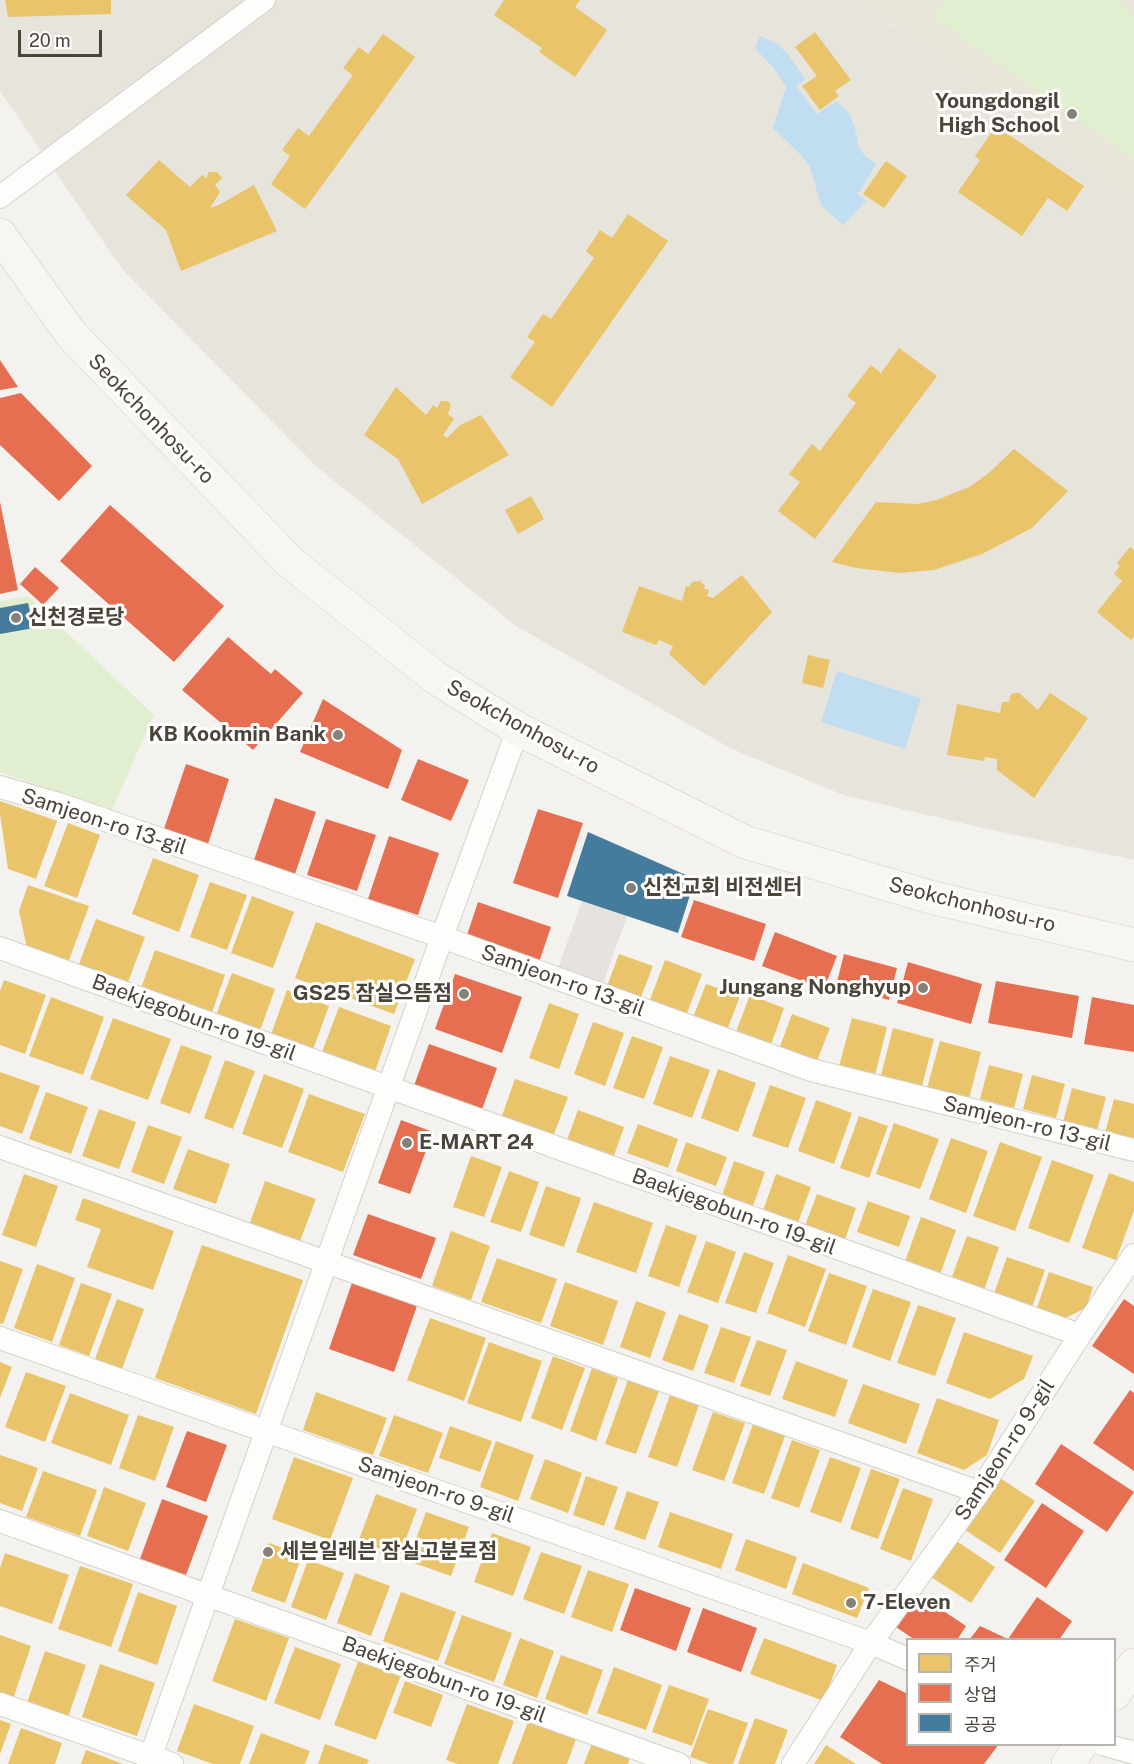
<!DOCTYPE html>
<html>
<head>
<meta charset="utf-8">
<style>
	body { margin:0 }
	#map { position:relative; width:1134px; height:1764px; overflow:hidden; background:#f4f2ee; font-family:"Public Sans","Noto Sans KR",sans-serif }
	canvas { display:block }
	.legend { position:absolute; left:906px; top:1638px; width:210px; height:108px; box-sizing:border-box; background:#fff; border:2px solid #b7b4b0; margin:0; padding:8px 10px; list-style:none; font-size:18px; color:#4b4439 }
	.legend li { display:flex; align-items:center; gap:12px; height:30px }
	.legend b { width:30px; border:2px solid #b7b4b0 }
	.scale { position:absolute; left:18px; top:30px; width:84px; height:27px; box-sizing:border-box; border:3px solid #4b4439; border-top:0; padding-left:8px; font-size:18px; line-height:21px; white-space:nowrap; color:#4b4439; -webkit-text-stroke:4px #fff; paint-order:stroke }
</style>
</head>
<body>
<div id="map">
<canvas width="1134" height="1764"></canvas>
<ul class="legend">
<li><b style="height:16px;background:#e9c46a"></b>주거</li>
<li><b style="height:16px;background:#e76f51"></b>상업</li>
<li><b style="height:16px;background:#457b9d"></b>공공</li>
</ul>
<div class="scale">20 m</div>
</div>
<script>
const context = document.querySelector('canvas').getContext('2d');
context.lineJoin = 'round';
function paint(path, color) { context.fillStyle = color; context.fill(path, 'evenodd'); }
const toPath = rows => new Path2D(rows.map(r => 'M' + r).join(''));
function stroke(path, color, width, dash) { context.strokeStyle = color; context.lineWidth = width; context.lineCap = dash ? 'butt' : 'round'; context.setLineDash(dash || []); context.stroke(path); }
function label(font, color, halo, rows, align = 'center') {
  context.font = font + ' "Public Sans","Noto Sans KR",sans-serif'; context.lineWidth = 6; context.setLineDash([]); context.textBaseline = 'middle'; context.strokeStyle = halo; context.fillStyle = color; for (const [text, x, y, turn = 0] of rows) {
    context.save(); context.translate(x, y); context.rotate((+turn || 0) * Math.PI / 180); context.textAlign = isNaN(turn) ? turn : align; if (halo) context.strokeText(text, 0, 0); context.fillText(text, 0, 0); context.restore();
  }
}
const residential = toPath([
	[0,0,856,0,1134,205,1134,860,983,828,843,795,730,748,516,626,318,468,122,269,0,91]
]);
const education = toPath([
	[856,0,1134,0,1134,205,888,23]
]);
const green = toPath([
	[945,0,1116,0,1134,13,1134,160,933,18],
	[28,596,154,715,112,810,0,772,0,601]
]);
const parking = toPath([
	[604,839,648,858,602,986,557,971]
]);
const water = toPath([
	[760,36,776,43,787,53,805,79,796,86,817,114,836,101,849,113,855,128,858,145,864,155,876,164,858,194,866,201,843,225,821,205,810,167,801,155,773,128,786,87,773,67,755,48],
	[837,671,921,698,905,749,821,722]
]);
const homes = toPath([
	[5,0,111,0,111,14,8,17],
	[504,0,580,0,575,7,607,30,575,77,539,52,542,48,494,15],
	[815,32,851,80,835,91,839,96,820,110,802,86,817,76,795,47],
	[383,34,415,57,305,209,271,184,290,156,282,150,298,128,309,136,353,75,343,68,359,47,368,54],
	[996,126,1084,186,1067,211,1048,198,1022,236,958,192,980,160,975,156],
	[159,160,190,187,202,175,206,178,209,172,217,172,222,178,215,185,220,192,210,208,219,205,254,185,277,231,181,271,166,230,126,195],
	[886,161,907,176,884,208,863,194],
	[628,214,668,241,552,407,510,377,535,342,527,337,543,314,551,319,594,258,586,251,600,230,612,238],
	[899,348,937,376,815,539,778,511,800,482,789,474,812,444,820,451,856,403,847,396,871,365,881,373],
	[396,387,426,415,433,405,437,408,441,401,448,401,451,405,448,414,454,419,443,435,447,438,460,425,481,415,509,455,422,504,398,459,364,435],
	[1014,449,1068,491,1032,528,982,554,934,570,900,573,856,568,832,562,876,502,917,504,937,500,971,486,990,472],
	[531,496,544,519,518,534,505,510],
	[1130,547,1134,550,1134,637,1131,640,1097,612,1122,581,1114,574,1120,566,1117,563],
	[742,575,772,612,704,686,669,654,673,646,659,640,656,645,622,632,639,586,682,601,686,586,689,587,692,582,700,581,705,586,704,589,709,590,707,596,713,598],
	[808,655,830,660,823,688,802,683],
	[1013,693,1019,693,1038,710,1050,693,1088,718,1034,798,997,770,997,759,985,757,984,761,947,755,957,704,1000,713,1002,702,1009,702,1010,696],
	[0,801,57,821,36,879,8,869,0,814],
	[68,823,100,835,77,898,44,886],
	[153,858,199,875,179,932,132,914],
	[210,882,247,895,227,950,190,937],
	[28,885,89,906,68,963,27,948,19,911],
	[252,896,294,912,273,968,231,953],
	[96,919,145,937,125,990,76,972],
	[316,922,415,959,394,1014,295,978],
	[155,950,225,975,209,1021,138,996],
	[619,954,653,966,639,1002,606,989],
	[665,960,702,974,685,1018,648,1005],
	[232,973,275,989,257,1039,213,1023],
	[4,980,46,995,25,1054,0,1045,0,991],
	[706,984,740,996,726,1033,692,1020],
	[287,990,329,1006,311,1055,269,1040],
	[750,995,784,1008,769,1050,734,1037],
	[51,997,104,1017,83,1075,29,1056],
	[549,1003,579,1014,559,1069,529,1058],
	[339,1007,391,1026,372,1080,319,1060],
	[792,1014,830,1028,815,1066,778,1052],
	[113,1018,171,1039,148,1100,90,1079],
	[852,1018,887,1027,874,1079,838,1070],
	[593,1022,624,1033,605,1086,574,1074],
	[893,1028,934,1039,921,1090,880,1079],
	[632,1036,663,1047,644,1099,613,1088],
	[940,1041,981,1052,968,1103,926,1092],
	[181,1045,212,1056,190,1114,160,1103],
	[670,1056,710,1070,692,1118,653,1104],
	[225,1060,255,1071,233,1129,204,1118],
	[989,1065,1023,1074,1014,1108,980,1099],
	[718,1069,756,1083,738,1132,701,1118],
	[0,1072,40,1086,22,1134,0,1126],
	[264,1074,304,1089,282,1148,242,1134],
	[1032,1075,1065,1084,1056,1118,1023,1109],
	[515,1079,568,1097,551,1142,499,1124],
	[770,1085,806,1098,788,1148,752,1136],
	[1072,1088,1106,1097,1097,1131,1063,1122],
	[46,1092,88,1107,71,1154,29,1139],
	[309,1094,365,1114,343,1172,288,1152],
	[1114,1099,1134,1104,1134,1141,1105,1133],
	[816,1100,852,1113,834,1164,798,1151],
	[99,1109,136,1122,119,1169,82,1156],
	[578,1110,624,1127,611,1164,564,1148],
	[859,1116,888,1126,869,1178,840,1168],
	[894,1123,939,1139,920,1189,876,1174],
	[638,1124,678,1139,668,1168,627,1153],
	[148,1125,182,1137,164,1184,131,1172],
	[951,1138,988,1151,966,1213,929,1199],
	[686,1142,727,1157,716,1186,676,1171],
	[1000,1142,1042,1157,1015,1231,973,1216],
	[188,1149,230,1164,216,1204,173,1189],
	[471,1156,502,1167,484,1217,453,1207],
	[1052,1160,1094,1175,1069,1243,1028,1228],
	[734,1161,765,1172,751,1212,720,1201],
	[509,1171,539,1182,521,1232,490,1222],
	[1109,1173,1134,1182,1134,1211,1116,1260,1082,1248],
	[24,1174,58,1186,36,1247,2,1235],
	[776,1174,811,1187,796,1228,761,1216],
	[265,1181,316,1199,298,1246,248,1228],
	[546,1186,581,1198,564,1247,529,1235],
	[817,1194,856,1208,843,1245,803,1231],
	[83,1198,174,1231,153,1290,87,1267,101,1229,75,1220],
	[868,1201,910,1216,899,1247,857,1232],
	[594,1202,653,1223,636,1273,576,1252],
	[921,1217,956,1230,938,1280,903,1267],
	[666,1225,697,1236,679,1287,648,1276],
	[451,1231,490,1246,471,1300,432,1286],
	[967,1236,999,1247,983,1293,950,1282],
	[706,1241,736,1252,718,1303,687,1292],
	[202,1245,303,1280,256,1414,155,1378],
	[744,1252,774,1263,756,1313,725,1303],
	[788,1255,826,1269,805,1327,767,1313],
	[1007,1257,1045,1270,1031,1310,993,1296],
	[497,1258,557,1279,541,1323,481,1302],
	[0,1261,23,1269,3,1324,0,1323],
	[37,1264,75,1278,52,1342,14,1328],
	[1049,1272,1093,1287,1086,1308,1061,1320,1036,1311],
	[829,1273,867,1286,846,1345,808,1331],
	[565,1282,618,1301,603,1345,550,1326],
	[81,1283,112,1294,89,1356,59,1345],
	[873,1289,911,1302,890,1361,852,1347],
	[117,1299,144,1309,122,1369,95,1359],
	[636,1301,666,1312,650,1358,620,1347],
	[918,1305,956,1318,935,1376,897,1363],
	[679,1314,709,1325,693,1371,662,1360],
	[430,1318,486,1338,464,1401,407,1380],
	[721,1327,751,1337,734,1383,704,1373],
	[964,1332,1033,1356,1024,1379,990,1399,946,1383],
	[757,1340,787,1350,770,1396,740,1386],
	[489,1342,542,1361,521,1422,467,1403],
	[553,1356,585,1368,562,1430,531,1418],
	[796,1361,848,1380,835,1417,782,1399],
	[0,1362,12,1367,0,1398],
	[592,1368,618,1378,596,1441,570,1431],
	[26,1372,66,1386,45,1442,5,1427],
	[628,1380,659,1391,636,1454,605,1444],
	[863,1384,920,1404,906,1444,848,1423],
	[316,1392,387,1418,373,1455,303,1430],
	[70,1393,129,1415,111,1465,51,1443],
	[670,1395,699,1405,677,1467,648,1457],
	[937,1398,999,1420,987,1455,964,1470,917,1453],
	[713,1412,745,1423,724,1481,692,1470],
	[138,1415,174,1427,155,1481,119,1468],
	[394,1415,443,1433,428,1473,379,1456],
	[753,1424,785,1436,764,1494,732,1483],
	[450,1426,492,1441,480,1472,439,1458],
	[792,1440,820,1450,799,1508,771,1498],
	[496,1441,534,1455,518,1501,480,1487],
	[0,1455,38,1468,22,1511,0,1503],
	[294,1457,353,1478,330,1540,272,1519],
	[830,1457,861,1468,841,1523,810,1512],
	[545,1459,582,1473,568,1513,530,1499],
	[871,1469,900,1479,878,1539,850,1529],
	[43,1471,97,1490,80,1536,26,1517],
	[586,1476,618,1487,604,1526,573,1515],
	[1000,1478,1035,1501,1000,1553,965,1530],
	[104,1487,146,1503,128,1551,87,1536],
	[903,1488,933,1499,911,1561,880,1549],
	[627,1491,659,1502,645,1540,614,1529],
	[376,1494,417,1509,398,1560,357,1545],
	[426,1512,469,1527,451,1576,408,1561],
	[670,1512,733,1534,721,1569,658,1547],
	[492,1533,531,1547,513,1596,474,1582],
	[746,1539,797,1557,786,1589,735,1570],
	[955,1540,995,1567,971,1603,931,1577],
	[269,1543,302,1555,285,1603,251,1591],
	[541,1552,582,1566,564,1614,523,1599],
	[5,1553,69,1575,52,1624,0,1606,0,1568],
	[308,1560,344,1573,326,1620,291,1607],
	[803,1563,869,1588,857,1618,792,1594],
	[80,1566,133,1584,111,1647,58,1629],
	[588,1570,629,1584,612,1632,571,1617],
	[355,1573,390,1586,371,1636,337,1623],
	[138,1592,177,1606,157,1665,118,1651],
	[401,1592,456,1612,438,1661,383,1641],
	[462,1615,512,1633,494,1682,444,1664],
	[235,1619,289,1638,266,1701,212,1681],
	[0,1635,31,1646,13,1699,0,1695],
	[520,1638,554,1651,537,1698,503,1685],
	[764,1638,837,1665,824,1701,750,1674],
	[295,1647,341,1664,320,1720,274,1703],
	[45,1651,86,1665,68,1717,27,1703],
	[561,1655,603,1670,587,1715,545,1699],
	[359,1659,401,1675,376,1740,334,1725],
	[100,1664,155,1683,137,1736,82,1717],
	[614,1667,662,1685,646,1730,597,1713],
	[405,1681,443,1695,431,1727,393,1713],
	[669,1685,709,1699,692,1746,652,1732],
	[194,1704,254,1726,240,1764,213,1764,177,1751],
	[467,1704,514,1721,498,1764,457,1764,446,1760],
	[708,1709,748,1723,733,1764,710,1764,690,1757],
	[755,1718,788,1730,775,1764,738,1764],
	[0,1720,11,1724,0,1754],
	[528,1722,576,1739,567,1764,512,1764],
	[21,1728,62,1743,55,1764,8,1764],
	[261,1733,310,1751,305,1764,249,1764],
	[592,1743,630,1757,628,1764,584,1764],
	[325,1744,369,1760,367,1764,318,1764],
	[826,1745,856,1764,814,1764],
	[86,1750,123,1764,81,1764]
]);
const shops = toPath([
	[0,360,18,387,0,390],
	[21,393,92,466,59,501,0,445,0,398],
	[0,502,18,590,0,594],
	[110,505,224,606,174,662,60,561],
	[35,567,59,588,43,605,20,584],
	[228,637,271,674,275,669,303,693,253,750,182,690],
	[323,699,402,750,388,789,300,752],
	[418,759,469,780,451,821,401,800],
	[186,764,229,779,208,844,164,829],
	[275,798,316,812,295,874,254,860],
	[538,809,583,823,558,898,513,883],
	[326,819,376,835,357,891,307,875],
	[389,836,439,853,418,915,368,899],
	[694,900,766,924,754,961,681,937],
	[478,902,551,927,537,968,464,944],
	[775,932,837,956,824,989,762,966],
	[844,954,897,968,889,1000,836,986],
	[908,962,982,984,971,1024,897,1003],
	[455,974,522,997,502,1053,435,1029],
	[996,981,1079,996,1072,1038,988,1023],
	[1092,997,1134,1005,1134,1052,1084,1044],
	[429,1044,497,1068,479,1118,411,1094],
	[401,1120,433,1132,410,1194,378,1183],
	[368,1214,436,1238,421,1279,353,1255],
	[353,1280,418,1303,394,1372,329,1349],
	[1124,1299,1134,1306,1134,1374,1092,1346],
	[1130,1390,1134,1393,1134,1471,1093,1443],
	[187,1431,227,1445,206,1502,166,1487],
	[1061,1444,1134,1492,1107,1532,1035,1484],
	[162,1499,208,1516,186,1575,140,1559],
	[1042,1503,1084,1531,1046,1588,1004,1560],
	[635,1588,691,1608,676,1651,620,1630],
	[915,1592,966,1626,957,1640,915,1640,893,1625],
	[1037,1597,1072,1621,1059,1640,969,1640,980,1626,1008,1639],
	[703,1608,757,1628,741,1672,687,1652],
	[879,1680,908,1694,908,1744,999,1744,984,1764,882,1764,840,1737]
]);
const public = toPath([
	[28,603,34,628,0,634,0,608],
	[588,832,695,879,678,933,567,896]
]);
const street = toPath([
	[0,197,264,0],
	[0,787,59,804,442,937,811,1070,1134,1150],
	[0,948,1080,1335],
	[0,1147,979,1492],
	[0,1338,871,1643,908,1659],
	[0,1521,679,1764],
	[0,1704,172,1764],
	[1102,1744,1134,1753],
	[148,1764,442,937,518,729],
	[793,1764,871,1643,979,1492,1080,1335,1134,1255]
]);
const secondary = toPath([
	[0,235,71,334,290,562,436,678,518,729,745,842,930,897,1134,945],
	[1114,1694,1134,1665],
	[1068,1764,1081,1744]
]);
const markers = [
	[1072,114,6,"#868178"],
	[16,618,6,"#868178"],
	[338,735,6,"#868178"],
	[631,888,6,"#868178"],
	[923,988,6,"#868178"],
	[464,994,6,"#868178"],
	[407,1143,6,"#868178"],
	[268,1552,6,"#868178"],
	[851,1603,6,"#868178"]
];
const poiNames = [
	["Youngdongil",1060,102,"right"],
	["High School",1060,126,"right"],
	["신천경로당",28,618],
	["KB Kookmin Bank",326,735,"right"],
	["신천교회 비전센터",643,888],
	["Jungang Nonghyup",911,988,"right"],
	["GS25 잠실으뜸점",452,994,"right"],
	["E-MART 24",419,1143],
	["세븐일레븐 잠실고분로점",280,1552],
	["7-Eleven",863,1603]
];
const streetNames = [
	["Seokchonhosu-ro",151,419,46],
	["Seokchonhosu-ro",523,727,29],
	["Samjeon-ro 13-gil",104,822,18],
	["Seokchonhosu-ro",972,905,14],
	["Samjeon-ro 13-gil",563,981,20],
	["Baekjegobun-ro 19-gil",194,1018,20],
	["Samjeon-ro 13-gil",1027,1124,14],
	["Baekjegobun-ro 19-gil",734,1212,20],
	["Samjeon-ro 9-gil",1005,1450,-57],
	["Samjeon-ro 9-gil",436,1490,19],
	["Baekjegobun-ro 19-gil",444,1680,20]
];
paint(residential, '#e7e4dc');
paint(education, '#eae5da');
paint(green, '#e1eecf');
paint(parking, '#e6e3df');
paint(water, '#c0ddf1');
paint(homes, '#e9c46a');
paint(shops, '#e76f51');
paint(public, '#457b9d');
stroke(street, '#d2d0cb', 24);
stroke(secondary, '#d3cfc5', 34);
stroke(street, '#fdfdfc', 22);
stroke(secondary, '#f7f6f1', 33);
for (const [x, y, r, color] of markers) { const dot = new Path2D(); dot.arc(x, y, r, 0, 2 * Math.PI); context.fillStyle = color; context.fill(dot); stroke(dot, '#fff', 2); }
label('bold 21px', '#4b4439', '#fff', poiNames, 'left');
label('21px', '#4b4439', '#fff', streetNames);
</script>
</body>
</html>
